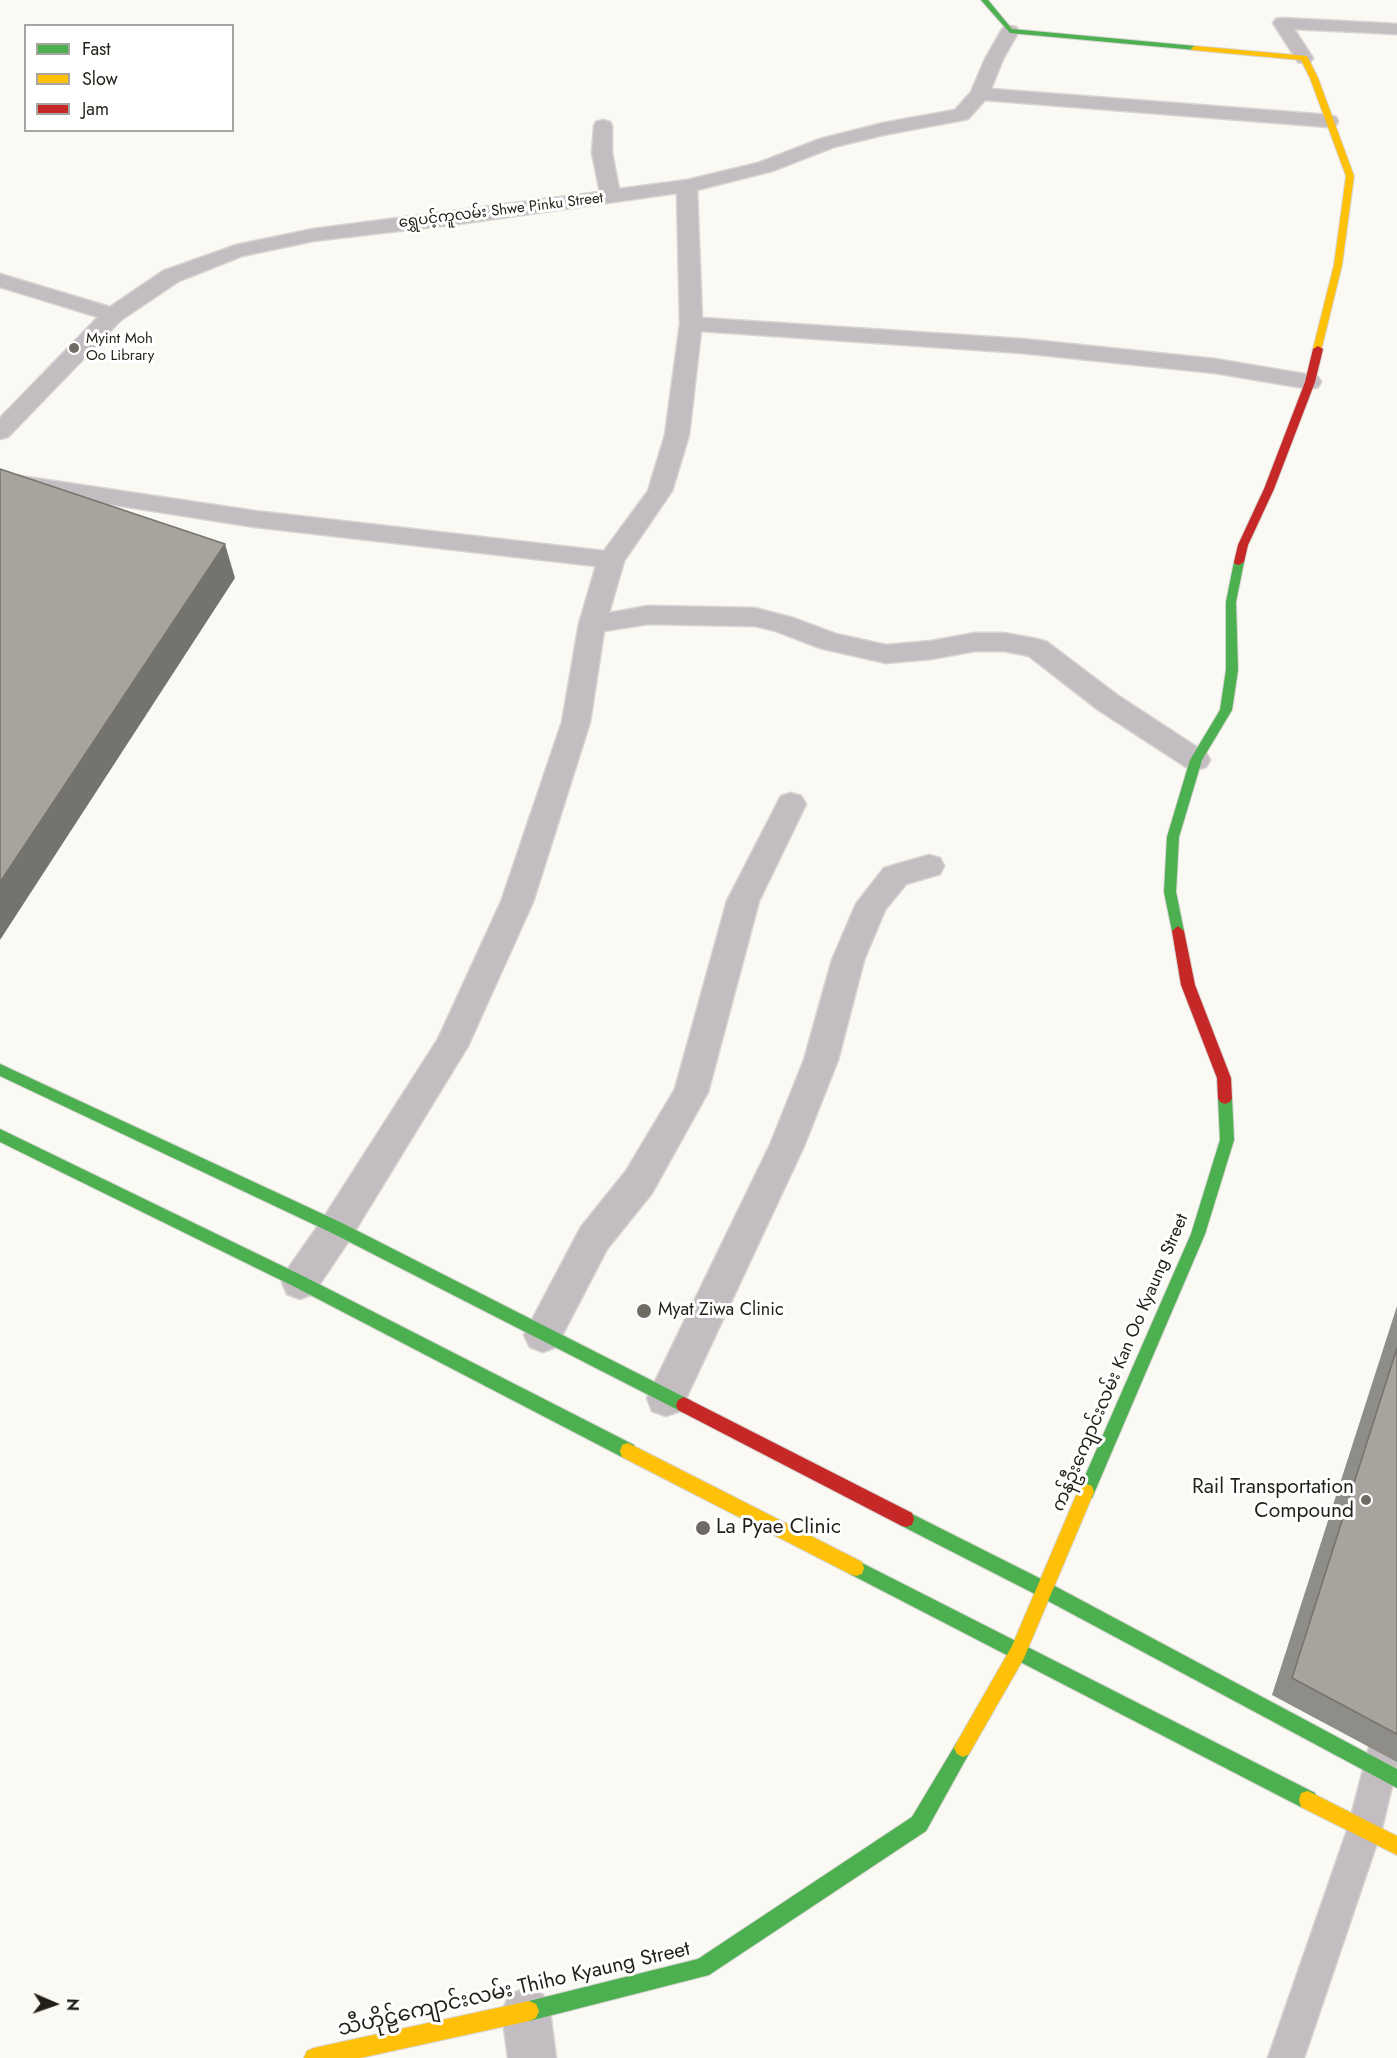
<!DOCTYPE html>
<html>
<head>
<meta charset="utf-8">
<style>
	body { margin:0 }
	#map { position:relative; width:1397px; height:2058px; overflow:hidden; background:#faf9f4; font-family:Jost,sans-serif }
	canvas { display:block }
	.legend { position:absolute; left:24px; top:24px; width:210px; height:108px; box-sizing:border-box; background:#fff; border:2px solid #a7a5a2; margin:0; padding:8px 10px; list-style:none; font-size:18px; color:#221f16 }
	.legend li { display:flex; align-items:center; gap:12px; height:30px }
	.legend b { width:30px; border:2px solid #a7a5a2 }
	.north { position:absolute; left:24px; top:1974px; width:60px; height:60px; -webkit-text-stroke:4px #fff; paint-order:stroke; rotate:92deg; font-size:16px; font-weight:700; line-height:24px; text-align:center; color:#221f16 }
	.north::after { content:''; display:block; margin:auto; width:21px; height:27px; background:#221f16; clip-path:polygon(50% 0,100% 100%,50% 72%,0 100%) }
</style>
</head>
<body>
<div id="map">
<canvas width="1397" height="2058"></canvas>
<ul class="legend">
<li><b style="height:8px;background:#4caf50"></b>Fast</li>
<li><b style="height:8px;background:#ffc107"></b>Slow</li>
<li><b style="height:8px;background:#c62828"></b>Jam</li>
</ul>
<div class="north">N</div>
</div>
<script>
const context = document.querySelector('canvas').getContext('2d');
context.lineJoin = 'round';
const toPath = rows => new Path2D(rows.map(r => 'M' + r).join(''));
function stroke(path, color, width, dash) { context.strokeStyle = color; context.lineWidth = width; context.lineCap = dash ? 'butt' : 'round'; context.setLineDash(dash || []); context.stroke(path); }
function paint(path, color) { context.fillStyle = color; context.fill(path, 'evenodd'); }
function label(font, color, halo, rows, align = 'center') {
  context.font = font + ' Jost,"Noto Sans Myanmar",sans-serif'; context.lineWidth = 6; context.setLineDash([]); context.textBaseline = 'middle'; context.strokeStyle = halo; context.fillStyle = color; for (const [text, x, y, turn = 0] of rows) {
    context.save(); context.translate(x, y); context.rotate((+turn || 0) * Math.PI / 180); context.textAlign = isNaN(turn) ? turn : align; if (halo) context.strokeText(text, 0, 0); context.fillText(text, 0, 0); context.restore();
  }
}
const lane = toPath([
	[1397,1685,1397,1765,1382,1828,1304,2058,1268,2058,1348,1828,1381,1701,1386,1690,1397,1685]
]);
const street = toPath([
	[1282,18,1397,24,1397,34,1294,29,1313,58,1310,62,1304,63,1298,62,1273,23,1276,19,1282,18],
	[1010,26,1016,27,1019,31,1003,59,991,89,1329,115,1336,117,1338,121,1336,125,1329,127,985,100,968,119,883,135,834,147,772,171,697,190,702,318,1022,339,1215,359,1310,375,1318,377,1321,382,1318,387,1310,389,1215,373,1022,353,701,331,689,435,672,491,624,561,609,613,648,606,755,608,793,618,836,634,886,645,931,641,975,633,1004,633,1037,639,1047,642,1117,695,1206,753,1210,760,1206,767,1196,770,1186,767,1097,709,1029,656,1004,651,975,651,931,659,886,663,820,648,776,631,755,626,648,624,604,631,590,722,533,902,468,1046,350,1239,313,1294,300,1299,287,1294,282,1282,287,1270,324,1217,438,1039,501,902,562,722,579,624,596,566,255,527,0,487,0,473,255,511,604,551,648,491,665,435,680,324,677,193,458,224,313,241,242,256,179,281,121,320,8,437,0,439,0,418,98,317,0,287,0,274,110,307,163,271,236,245,313,229,600,192,592,153,594,126,596,122,603,120,610,122,612,126,612,153,619,189,687,180,758,163,820,139,883,123,955,110,971,92,985,59,1001,31,1004,27,1010,26],
	[791,793,801,796,806,804,759,901,708,1092,652,1193,607,1249,556,1347,543,1352,530,1347,524,1335,581,1227,626,1171,675,1089,727,901,781,796,791,793],
	[929,855,940,858,944,866,940,874,906,884,885,910,864,960,838,1060,804,1146,680,1411,666,1416,652,1411,647,1398,770,1145,804,1060,832,960,856,904,884,868,929,855],
	[526,1988,543,1995,550,2012,556,2058,508,2058,502,2012,509,1995,526,1988]
]);
const fast = toPath([
	[981,0,988,0,1012,29,1195,46,1199,48,1195,50,1010,33,981,0],
	[1239,559,1244,562,1236,602,1238,670,1232,710,1202,760,1179,837,1176,892,1184,931,1178,936,1172,931,1164,892,1167,837,1190,760,1220,710,1226,670,1226,602,1234,562,1239,559],
	[0,1064,342,1223,690,1400,692,1405,690,1410,684,1413,678,1410,332,1233,0,1076,0,1064],
	[1225,1092,1230,1094,1232,1098,1234,1140,1205,1234,1092,1498,1086,1500,1080,1498,1078,1492,1191,1234,1220,1140,1218,1098,1220,1094,1225,1092],
	[0,1129,305,1277,634,1445,636,1451,634,1457,628,1459,622,1457,295,1287,0,1142,0,1129],
	[906,1511,1049,1583,1397,1769,1397,1788,1037,1595,900,1525,898,1519,900,1513,906,1511],
	[856,1560,1315,1793,1317,1800,1315,1807,1308,1809,1301,1807,850,1574,848,1568,850,1562,856,1560],
	[963,1739,969,1742,972,1748,926,1831,709,1975,529,2021,522,2018,519,2011,522,2004,529,2001,698,1959,912,1817,957,1742,963,1739]
]);
const slow = toPath([
	[1195,46,1307,56,1318,78,1354,176,1342,265,1321,351,1313,349,1334,265,1346,176,1310,78,1301,60,1192,50,1191,48,1195,46],
	[628,1443,862,1562,864,1568,862,1574,856,1576,850,1574,622,1457,620,1451,622,1445,628,1443],
	[1086,1484,1092,1486,1094,1492,1024,1658,969,1754,963,1757,957,1754,954,1748,957,1742,1012,1646,1080,1486,1086,1484],
	[1308,1791,1397,1836,1397,1855,1301,1807,1299,1800,1301,1793,1308,1791],
	[529,2001,536,2004,539,2011,536,2018,529,2021,360,2058,304,2058,307,2051,314,2048,529,2001]
]);
const jam = toPath([
	[1318,346,1323,349,1315,382,1274,489,1248,545,1244,562,1239,565,1235,564,1234,562,1238,545,1264,489,1305,382,1313,349,1318,346],
	[1178,926,1184,931,1195,985,1231,1078,1232,1098,1230,1102,1225,1104,1220,1102,1218,1098,1217,1078,1181,985,1172,931,1178,926],
	[684,1397,912,1513,914,1519,912,1525,906,1527,900,1525,678,1410,676,1405,678,1400,684,1397]
]);
const wall = toPath([
	[1397,1306,1397,1762,1272,1695]
]);
const shadedWall = toPath([
	[225,544,235,578,0,940,0,882]
]);
const building = toPath([
	[0,469,225,544,0,882,0,469],
	[1397,1348,1397,1734,1292,1678,1397,1348]
]);
const markers = [
	[74,348,6,"#6e6b64"],
	[644,1311,8,"#6e6b64"],
	[1366,1500,6,"#6e6b64"],
	[703,1528,8,"#6e6b64"]
];
const farStreetnames = [
	["ရွှေပင့်ကူလမ်း Shwe Pinku Street",501,211,-7]
];
const farPoinames = [
	["Myint Moh",86,339],
	["Oo Library",86,356]
];
const poiNames = [
	["Myat Ziwa Clinic",658,1311]
];
const streetNames = [
	["ကန်ဦးကျောင်းလမ်း Kan Oo Kyaung Street",1121,1363,-67]
];
const nearPoinames = [
	["Rail Transportation",1354,1488],
	["Compound",1354,1512],
	["La Pyae Clinic",716,1528,"left"]
];
const nearStreetnames = [
	["သီဟိုဠ်ကျောင်းလမ်း Thiho Kyaung Street",514,1990,-13]
];
stroke(lane, '#d7d5d1', 3);
stroke(street, '#d7d5d1', 3);
stroke(fast, '#d7d5d1', 2);
stroke(slow, '#d7d5d1', 2);
stroke(jam, '#d7d5d1', 2);
paint(lane, '#c3bcc1');
paint(street, '#c3bcc1');
paint(fast, '#4caf50');
paint(slow, '#ffc107');
paint(jam, '#c62828');
paint(wall, '#8f8d87');
paint(shadedWall, '#74736e');
paint(building, '#a6a49d');
stroke(building, '#74736e', 1.5);
for (const [x, y, r, color] of markers) { const dot = new Path2D(); dot.arc(x, y, r, 0, 2 * Math.PI); context.fillStyle = color; context.fill(dot); stroke(dot, '#fff', 2); }
label('15px', '#221f16', '#fff', farStreetnames);
label('15px', '#221f16', '#fff', farPoinames, 'left');
label('18px', '#221f16', '#fff', poiNames, 'left');
label('18px', '#221f16', '#fff', streetNames);
label('21px', '#221f16', '#fff', nearPoinames, 'right');
label('21px', '#221f16', '#fff', nearStreetnames);
</script>
</body>
</html>
